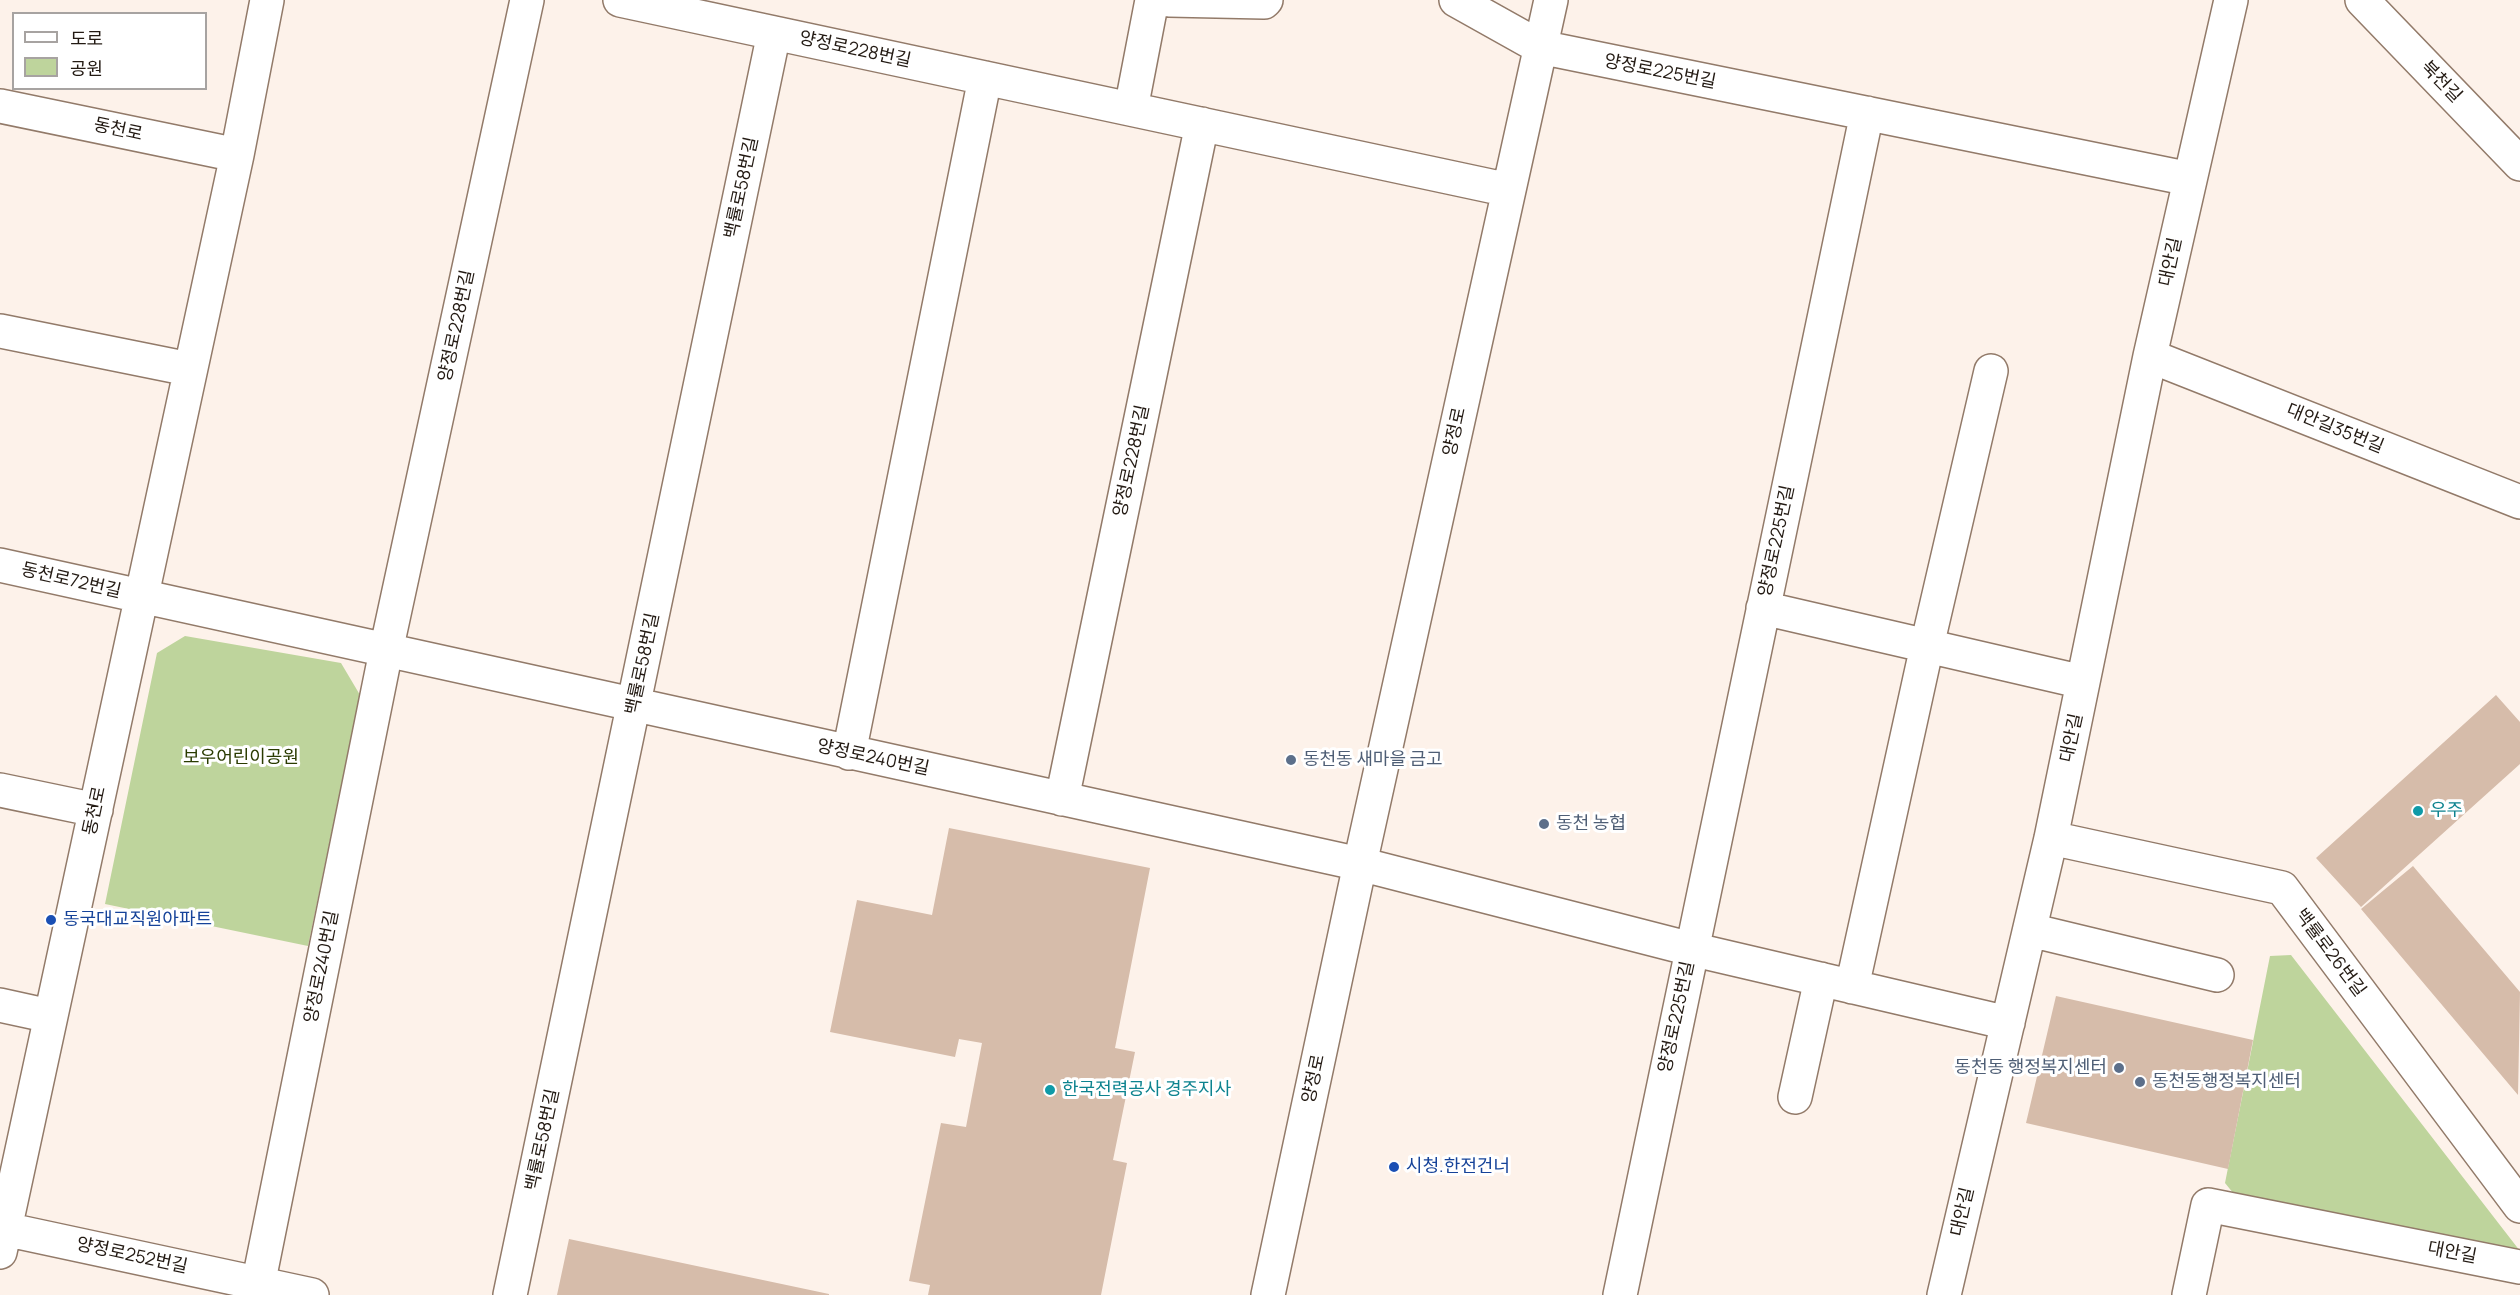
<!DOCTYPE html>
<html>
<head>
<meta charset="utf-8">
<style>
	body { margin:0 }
	#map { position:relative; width:2520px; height:1295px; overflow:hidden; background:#fdf2ea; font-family:Manrope,"Noto Sans KR",sans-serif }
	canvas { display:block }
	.legend { position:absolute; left:12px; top:12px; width:195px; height:78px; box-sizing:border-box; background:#fff; border:2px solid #a7a3a1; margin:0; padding:8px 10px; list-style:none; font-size:18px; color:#231a13 }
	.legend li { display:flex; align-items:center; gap:12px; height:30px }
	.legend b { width:30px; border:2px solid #a7a3a1 }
</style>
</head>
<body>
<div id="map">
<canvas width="2520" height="1295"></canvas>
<ul class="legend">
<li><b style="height:8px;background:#fff"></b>도로</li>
<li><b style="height:16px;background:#bed49c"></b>공원</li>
</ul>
</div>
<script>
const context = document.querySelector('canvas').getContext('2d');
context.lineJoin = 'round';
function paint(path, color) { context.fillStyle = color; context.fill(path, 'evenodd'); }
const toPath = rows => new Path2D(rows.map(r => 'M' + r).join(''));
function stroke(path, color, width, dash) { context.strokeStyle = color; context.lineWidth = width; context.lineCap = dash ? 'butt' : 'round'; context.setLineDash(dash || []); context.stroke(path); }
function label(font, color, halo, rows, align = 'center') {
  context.font = font + ' Manrope,"Noto Sans KR",sans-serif'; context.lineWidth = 6; context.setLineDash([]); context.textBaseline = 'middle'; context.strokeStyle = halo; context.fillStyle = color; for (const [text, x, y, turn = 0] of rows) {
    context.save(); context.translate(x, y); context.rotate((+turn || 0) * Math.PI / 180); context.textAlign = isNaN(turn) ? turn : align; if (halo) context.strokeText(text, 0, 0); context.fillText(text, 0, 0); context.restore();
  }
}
const green = toPath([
	[185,636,341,663,360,695,308,946,105,904,157,653],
	[2291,955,2520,1251,2238,1199,2225,1183,2270,956]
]);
const building = toPath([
	[2496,695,2520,722,2520,764,2361,907,2316,858],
	[949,828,1150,868,1115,1048,1135,1052,1113,1160,1127,1163,1101,1295,928,1295,930,1285,909,1281,941,1123,966,1127,982,1043,959,1039,955,1057,830,1032,857,900,932,915],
	[2413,866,2520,992,2518,1095,2361,909],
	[2056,996,2253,1040,2228,1169,2026,1123],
	[569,1239,829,1294,829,1295,557,1295]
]);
const minor = toPath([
	[620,0,1509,190],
	[1169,0,1264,2,1266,0],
	[1456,0,1540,47,2190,179],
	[2362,0,2520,164],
	[0,106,237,155],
	[1131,109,1152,0],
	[0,331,189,369],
	[2150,356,2520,502],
	[0,565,1360,864,1691,949,2008,1023],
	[1763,608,2083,682],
	[849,753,985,78],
	[0,790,96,810],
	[1062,799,1202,124],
	[2051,838,2282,888,2520,1206],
	[2030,930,2217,975],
	[1852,987,1927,646,1991,371],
	[0,1005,50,1016],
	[1795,1097,1821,979],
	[0,1228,312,1295],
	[0,1252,237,155,267,0],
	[256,1295,386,651,527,0],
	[510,1295,774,33],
	[1268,1295,1360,864,1551,0],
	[1620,1295,1867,113],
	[1944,1295,2051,838,2150,356,2231,0],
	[2189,1295,2208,1205,2520,1267]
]);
const markers = [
	[1291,760,6,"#5c6f8a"],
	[2418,811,6,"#0f9aa8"],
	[1544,824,6,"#5c6f8a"],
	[51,920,6,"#1a4fb4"],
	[2119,1068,6,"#5c6f8a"],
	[2140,1082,6,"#5c6f8a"],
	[1050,1090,6,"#0f9aa8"],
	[1394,1167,6,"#1a4fb4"]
];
const streetNames = [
	["양정로228번길",855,50,12],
	["양정로225번길",1660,72,11],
	["북천길",2441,82,46],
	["동천로",118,130,12],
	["백률로58번길",742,188,-78],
	["대안길",2171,262,-78],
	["양정로228번길",457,326,-78],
	["대안길35번길",2335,429,22],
	["양정로",1455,432,-78],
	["양정로228번길",1132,461,-78],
	["양정로225번길",1777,541,-78],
	["동천로72번길",71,581,13],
	["백률로58번길",643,664,-78],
	["대안길",2072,738,-78],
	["양정로240번길",873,758,12],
	["동천로",95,811,-78],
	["백률로26번길",2330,953,53],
	["양정로240번길",322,967,-79],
	["양정로225번길",1677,1017,-78],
	["양정로",1314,1079,-78],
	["백률로58번길",543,1140,-78],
	["대안길",1963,1212,-77],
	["대안길",2452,1253,11],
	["양정로252번길",132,1256,12]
];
const parkNames = [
	["보우어린이공원",241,758]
];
const serviceNames = [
	["동천동 새마을 금고",1303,760],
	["동천 농협",1556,824],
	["동천동 행정복지센터",2107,1068,"right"],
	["동천동행정복지센터",2152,1082]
];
const cultureNames = [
	["우주",2430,811],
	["한국전력공사 경주지사",1062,1090]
];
const transitNames = [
	["동국대교직원아파트",63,920],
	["시청.한전건너",1406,1167]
];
paint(green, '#bed49c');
paint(building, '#d6bcaa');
stroke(minor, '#927a69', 36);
stroke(minor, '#fff', 33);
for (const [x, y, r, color] of markers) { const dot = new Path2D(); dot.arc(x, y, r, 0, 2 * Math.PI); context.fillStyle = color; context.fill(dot); stroke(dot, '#fff', 2); }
label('18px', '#231a13', '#fff', streetNames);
label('18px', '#2a3b00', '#fff', parkNames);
label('18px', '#4e5e75', '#fff', serviceNames, 'left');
label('18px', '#0d838f', '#fff', cultureNames, 'left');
label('18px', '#164399', '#fff', transitNames, 'left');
</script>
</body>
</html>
